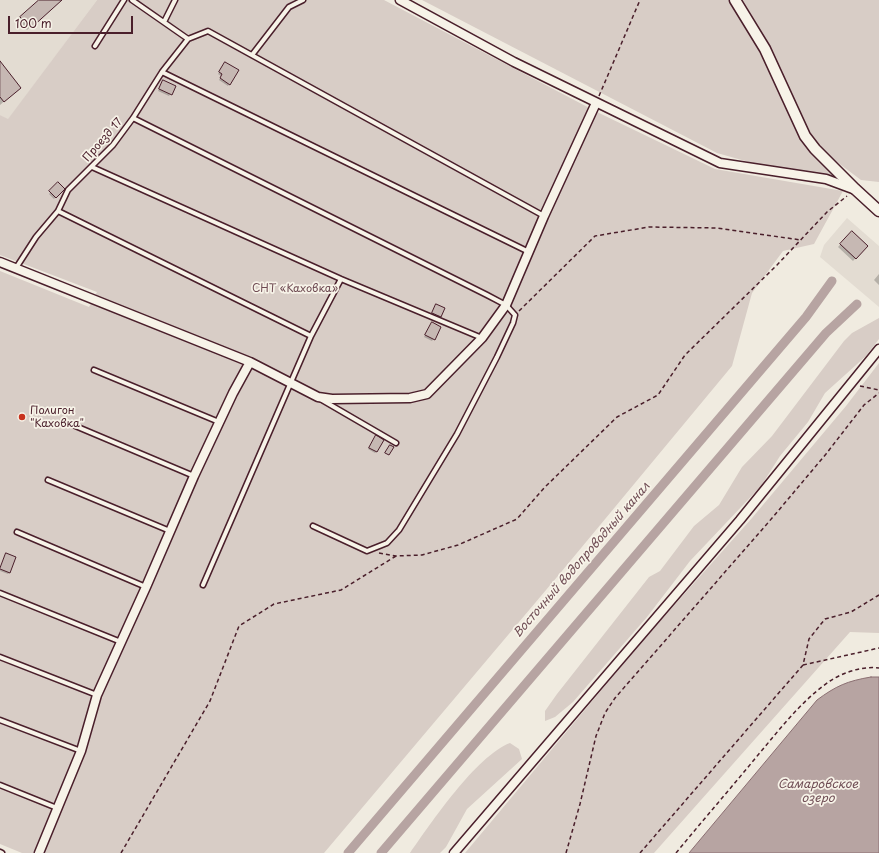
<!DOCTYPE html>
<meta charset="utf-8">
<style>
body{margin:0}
#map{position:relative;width:879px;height:853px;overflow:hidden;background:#f0ebe0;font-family:"Playpen Sans",sans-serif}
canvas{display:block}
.scale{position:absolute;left:8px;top:16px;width:125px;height:18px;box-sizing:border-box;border:2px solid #4a1f2b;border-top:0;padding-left:5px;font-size:12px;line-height:14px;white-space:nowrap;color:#4a1f2b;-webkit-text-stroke:3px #f7f3e8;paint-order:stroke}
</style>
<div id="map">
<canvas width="879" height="853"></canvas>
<div class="scale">100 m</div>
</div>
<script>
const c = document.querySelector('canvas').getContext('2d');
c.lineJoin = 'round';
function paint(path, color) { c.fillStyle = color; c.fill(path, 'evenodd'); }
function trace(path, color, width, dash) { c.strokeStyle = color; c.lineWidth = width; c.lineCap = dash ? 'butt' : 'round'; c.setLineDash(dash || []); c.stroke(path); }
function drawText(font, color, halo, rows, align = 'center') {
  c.font = font + ' "Playpen Sans",sans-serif'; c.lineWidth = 3.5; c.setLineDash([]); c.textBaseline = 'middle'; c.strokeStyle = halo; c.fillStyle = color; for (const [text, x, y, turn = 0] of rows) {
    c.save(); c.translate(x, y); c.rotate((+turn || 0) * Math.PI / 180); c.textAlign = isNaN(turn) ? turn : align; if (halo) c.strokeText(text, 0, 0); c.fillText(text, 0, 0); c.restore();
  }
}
const built = new Path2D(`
 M0,0h97l-89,120 -8,-5z
 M847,218l32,28v61l-59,-50 4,-12z`);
const green = new Path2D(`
 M97,0h287l213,112 118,57 128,22 -29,53 -31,7 -31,42 -20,73 -175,211 -233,276h-302l-22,-9v-573l89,36 8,-15 -97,-37v-140l8,4z
 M422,0h457v182l-18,-2 -32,-24 6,15 -2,5 -70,-10 -46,-13z
 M879,318v21l-13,17 -41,37 -17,29 -28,34 -19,30 -71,75 -43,56 -74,85 -18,15 -10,4v-10l12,-17 92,-117 11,-6 34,-45 25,-21 23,-38 30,-31 72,-95 8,-8z
 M879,363v270l-29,-1 -196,221h-189l180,-215 107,-120 94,-112z
 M510,743l9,6 3,10 -55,50 -21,38 -6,6h-30c21,-30 66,-97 100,-110z`);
const water = new Path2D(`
 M871,677h8v176h-190l128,-153c19,-14 30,-19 54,-23z`);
const shadow = new Path2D(`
 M40,0h21l-34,30 -9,-10z
 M0,63l16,28 -16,14z
 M224,65l5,19 -1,2 -9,-6 2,-4 -3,-2z
 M162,83l12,4 -5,9 -11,-5z
 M58,184l5,5 -9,10 -5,-5z
 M852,232l15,14 -14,15 -15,-14z
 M879,274v11l-5,-5z
 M435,307l5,10 -1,1 -8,-3z
 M431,325l9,3 -8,13 -8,-4z
 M375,438l2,13 -2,2 -7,-4z
 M5,556l5,16 -2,2 -8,-3z`);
const canal = new Path2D(`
 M348,853l458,-536 26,-36
 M381,853l445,-520 31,-29`);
const building = new Path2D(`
 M39,0h23l-31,28 -11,-11z
 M0,61l21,27 -17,14 -4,-5z
 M225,62l14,8 -9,15 -10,-7 2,-4 -3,-2z
 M163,80l13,6 -4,9 -13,-6z
 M58,182l7,7 -9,9 -7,-7z
 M852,231l16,15 -12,13 -16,-15z
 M436,304l9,4 -4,9 -9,-4z
 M432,322l9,5 -6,13 -10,-5z
 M376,435l8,5 -7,12 -8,-4z
 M390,445l4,2 -5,8 -4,-2z
 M6,553l10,4 -6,16 -10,-4z`);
const path = new Path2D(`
 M599,96l41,-96
 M519,311l76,-75 54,-9 68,1 84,12
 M860,386l19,4
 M379,553l17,3 26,-1 36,-10 59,-26 27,-31 73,-71 41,-22 27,-40 92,-90 50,-53 20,-16
 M803,665l76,-17
 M121,853l89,-152 29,-75 35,-22 67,-14 55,-34
 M566,853l14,-49 16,-68 9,-23 10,-15 158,-181 53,-63 38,-49 15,-12
 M640,853l163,-188 6,-26 16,-20 26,-7 28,-17
 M676,853c27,-33 55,-65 82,-98 22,-26 43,-54 72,-74 14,-9 32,-15 49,-13`);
const service = new Path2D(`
 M132,0l56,39
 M164,22l11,-22
 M95,46l29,-46
 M252,55l37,-48 14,-7
 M162,72l367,180
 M133,118l354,177 19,10 9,10 -2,8 -16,34 -40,77 -58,96 -12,13 -20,8 -54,-25
 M92,167l249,112 141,59
 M58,211l253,125
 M16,268l20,-31 22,-26 10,-21 45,-45 20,-27 29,-46 26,-33 20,-8 336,185
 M94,370l125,52
 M322,400l74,43
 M73,425l121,51
 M48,480l122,51
 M17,532l129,55
 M203,585l108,-249 30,-57
 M0,593l121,49
 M0,657l97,38
 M0,720l81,31
 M0,785l57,23
 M0,852l2,1`);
const minor = new Path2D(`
 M400,0l114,62 206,101 106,16 27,10
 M0,262l250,100 68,35 14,2 78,-1 17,-4 55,-56 24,-33 38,-89 52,-113
 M39,853l42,-102 16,-56 49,-108 48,-111 39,-83 17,-31
 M454,853l286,-333 139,-171`);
const tertiary = new Path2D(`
 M735,0l30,49 40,87 10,13 40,40 24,22`);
const markers = [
 [22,417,4,"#c8321e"]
];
const streetNames = [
 ["Проезд 17",103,140,-49]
];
const parkNames = [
 ["СНТ «Каховка»",295,289]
];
const poiNames = [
 ["Полигон",30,411],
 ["\"Каховка\"",30,424]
];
const waterNames = [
 ["Восточный водопроводный канал",582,560,-49],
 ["Самаровское",818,785],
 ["озеро",818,799]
];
paint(built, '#e3dcd2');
paint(green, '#d8cdc6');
paint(water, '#b7a4a2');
trace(water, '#8b6f72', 1);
paint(shadow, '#0003');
trace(canal, '#b7a4a2', 9);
paint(building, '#c6b8b3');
trace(building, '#4a1f2b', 1);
trace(service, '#4a1f2b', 7);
trace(minor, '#4a1f2b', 11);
trace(tertiary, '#4a1f2b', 13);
trace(path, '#4a1f2b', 1.5, [4, 3]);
trace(service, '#f7f3e8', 4);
trace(minor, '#f7f3e8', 8);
trace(tertiary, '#f7f3e8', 10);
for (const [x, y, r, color] of markers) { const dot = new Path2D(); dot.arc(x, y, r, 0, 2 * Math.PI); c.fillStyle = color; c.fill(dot); trace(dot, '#f7f3e8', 1.5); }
drawText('11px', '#4a1f2b', '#f7f3e8', streetNames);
drawText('11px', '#6e4a52', '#f7f3e8', parkNames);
drawText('11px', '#4a1f2b', '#f7f3e8', poiNames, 'left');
drawText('italic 12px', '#704e55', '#f7f3e8', waterNames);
</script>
